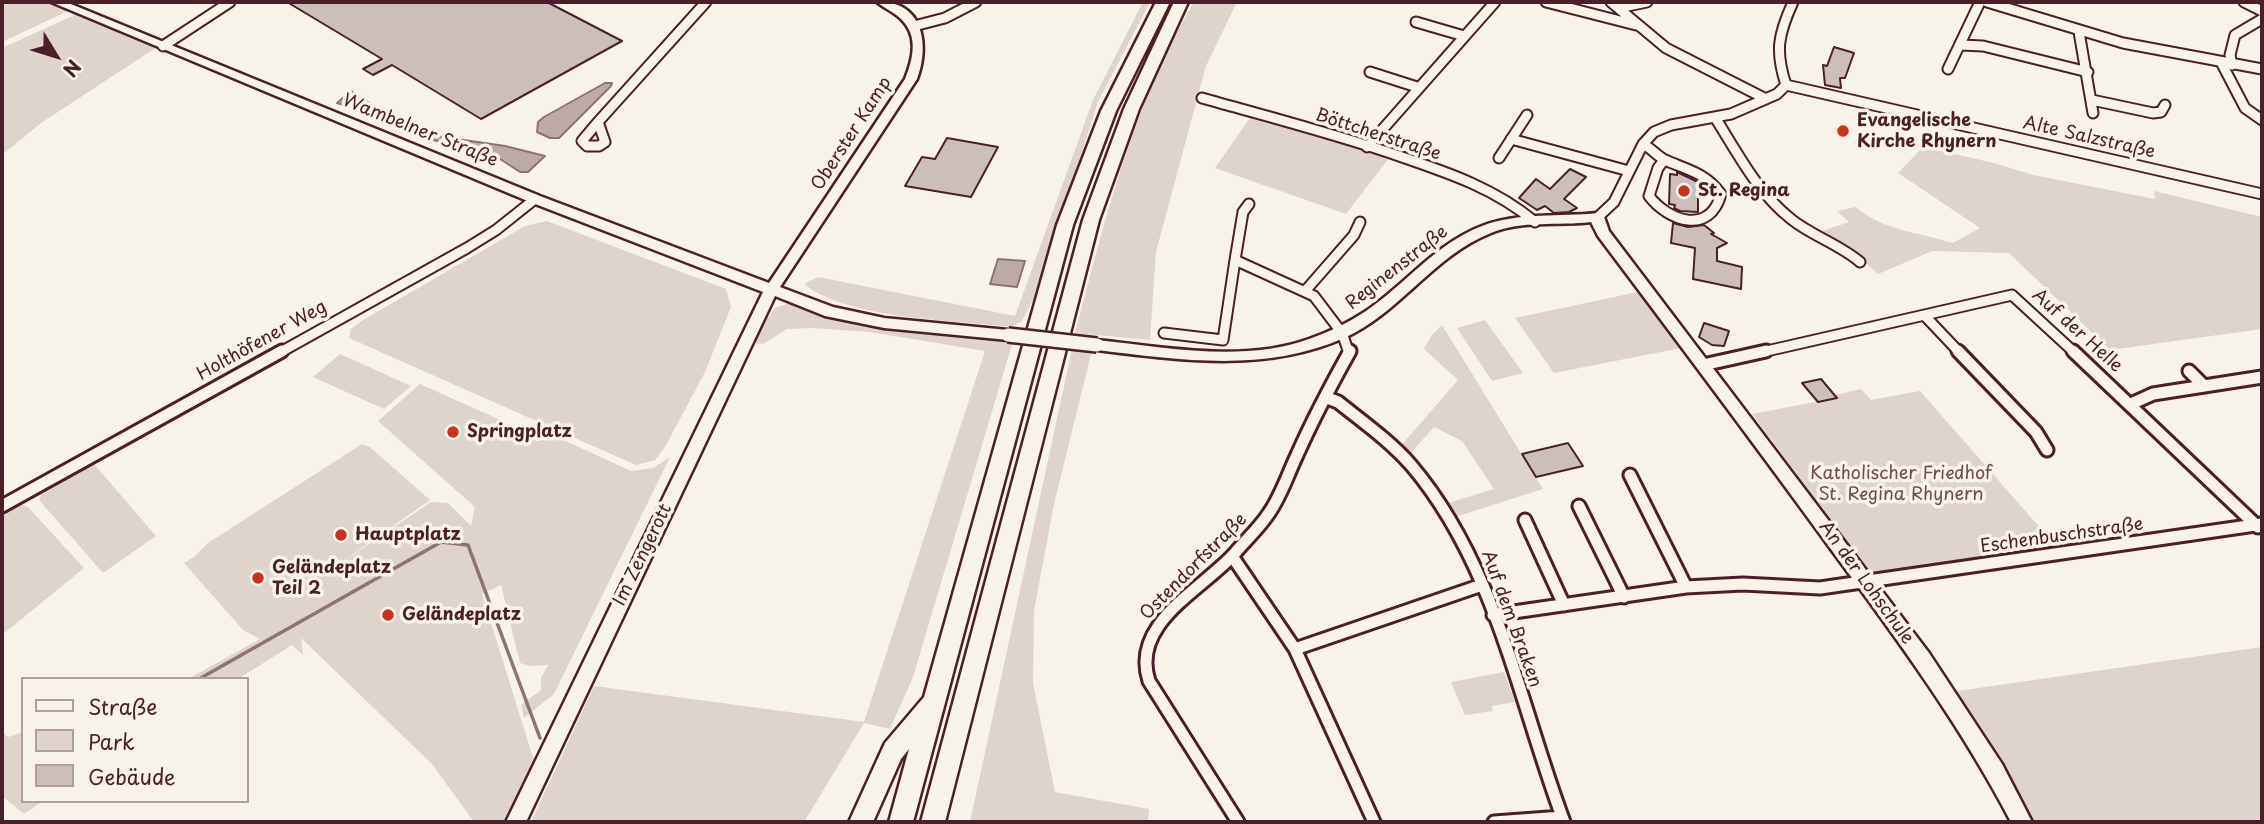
<!DOCTYPE html>
<meta charset="utf-8">
<style>
body{margin:0}
#map{position:relative;width:2264px;height:824px;overflow:hidden;background:#f7f3e8;font-family:"Playpen Sans",sans-serif}
canvas{display:block}
.frame{position:absolute;inset:0;border:4px solid #4a1f2b;pointer-events:none}
.legend{position:absolute;left:21px;top:677px;width:228px;height:126px;box-sizing:border-box;background:#f7f3e8;border:2px solid #b29e9c;margin:0;padding:9px 12px;list-style:none;font-size:21px;color:#4a1f2b}
.legend li{display:flex;align-items:center;gap:14px;height:35px}
.legend b{width:35px;border:2px solid #b29e9c}
.north{position:absolute;left:21px;top:21px;width:70px;height:70px;-webkit-text-stroke:5px #f7f3e8;paint-order:stroke;rotate:128deg;font-size:19px;font-weight:700;line-height:28px;text-align:center;color:#4a1f2b}
.north::after{content:'';display:block;margin:auto;width:24px;height:32px;background:#4a1f2b;clip-path:polygon(50% 0,100% 100%,50% 72%,0 100%)}
</style>
<div id="map">
<canvas width="2264" height="824"></canvas>
<div class="frame"></div>
<ul class="legend">
<li><b style="height:9px;background:#f7f3e8"></b>Straße</li>
<li><b style="height:19px;background:#ded4cc"></b>Park</li>
<li><b style="height:19px;background:#ccbfb9"></b>Gebäude</li>
</ul>
<div class="north">N</div>
</div>
<script>
const c = document.querySelector('canvas').getContext('2d');
c.lineJoin = 'round';
function paint(path, color) { c.fillStyle = color; c.fill(path, 'evenodd'); }
function trace(path, color, width, dash) { c.strokeStyle = color; c.lineWidth = width; c.lineCap = dash ? 'butt' : 'round'; c.setLineDash(dash || []); c.stroke(path); }
function drawText(font, color, halo, rows, align = 'center') {
  c.font = font + ' "Playpen Sans",sans-serif'; c.lineWidth = 7; c.setLineDash([]); c.textBaseline = 'middle'; c.strokeStyle = halo; c.fillStyle = color; for (const [text, x, y, turn = 0] of rows) {
    c.save(); c.translate(x, y); c.rotate((+turn || 0) * Math.PI / 180); c.textAlign = isNaN(turn) ? turn : align; if (halo) c.strokeText(text, 0, 0); c.fillText(text, 0, 0); c.restore();
  }
}
const green = new Path2D(`
 M2,2h43l23,9 -66,31z
 M1143,2h7l-52,100 -62,192 -14,27 -11,6c-56,-7 -165,-8 -207,-43l14,-7 197,39 78,-216z
 M1194,2h43l-31,64 -50,186 -6,88 -75,-7c30,-113 58,-230 119,-331z
 M77,14l80,33 -116,76 -39,32v-107z
 M1252,115l137,43 -43,56 -131,-46z
 M1923,147l71,16 39,12 122,24 -1,-8 108,26v112l-152,21 -101,-97 -77,-2 -54,23 -22,-20 -37,-22 30,-10 -12,-11 19,-4c25,23 65,26 97,36l27,-15 -82,-55z
 M547,221l179,68 5,18 -26,65 -40,75 -10,13 -19,5 -287,-127 2,-9 12,-9 162,-94z
 M1638,292l43,56 -127,25 -39,-55z
 M790,303l64,20 159,18 -100,336 -23,52 -26,-6 -60,99h-273l63,-136 270,36 121,-371 -115,-19 -58,-4 -25,1 -24,15 -11,-1 23,-35z
 M1485,320l38,53 -31,8 -35,-53z
 M1442,325l101,164 -88,28 -7,-14 46,-14 -32,-48 -28,-14 -26,29 -9,-8 59,-68 -34,-31 7,-13z
 M1072,349l25,1 -6,4 -37,150 -20,107 -1,72 22,109 94,17 -1,13h-178z
 M340,354l71,32 -27,23 -71,-32z
 M420,384l78,35 31,24 15,-12 87,40 22,-3 17,-11 -116,237 -30,24 -3,-13 20,-15v-12l7,-13 -18,1 -10,-3 -19,-78 -19,9 53,170 -29,58h-32l-42,-58 -131,-126 2,17 -11,-10 -54,34h-50l72,-40 -17,-9 -59,-67 10,-6 14,-14 154,-99 9,4 59,52 -107,75 108,-73 17,1 23,23 4,-19 -97,-86z
 M1861,389l10,11 49,-9 137,156 -58,10 -128,16 -119,-159 84,-16 -1,-3z
 M94,464l62,72 -53,37 -64,-73 3,-6z
 M21,504l7,3 56,61 -82,67v-120z
 M2262,647v175h-233l-7,-16 -71,-114z
 M1504,672l11,30 -23,4 1,5 -28,4 -14,-33z
 M2,732l6,5 15,-5v69h20l-19,13 -22,-18z`);
const water = new Path2D(`
 M605,83h7l-1,3 -52,52h-9l-13,-6 1,-10 6,-5z
 M351,91l65,42 89,13 40,10 -17,16h-8l-23,-15 -19,-6 -65,-16 -56,-26 -20,-6z
 M998,259l27,2 -8,26 -27,-3z`);
const stream = new Path2D(`
 M199,679l242,-137 27,3 72,193`);
const building = new Path2D(`
 M287,2h260l75,39 -141,78 -89,-54 -19,10 -10,-6 19,-10z
 M1834,47l20,6 -9,25h-5l1,10 -16,-3 -2,-20 4,1z
 M947,138l51,9 -27,50 -66,-11 17,-29 13,2z
 M1570,169l16,8 -22,22 13,9 -8,4 -15,1 -9,-7 -8,4 -18,-12 17,-19 14,10z
 M1677,172l21,10v30l-18,-1 -6,-3 1,-3 -6,-1 1,-30 7,1z
 M1673,223l15,4 16,-2 10,8 -3,1 16,9 -10,5v13l25,6 -1,22 -48,-10 2,-31 -24,-5z
 M1704,323l25,8 -5,15 -12,-1 -13,-8z
 M1821,379l16,19 -19,4 -16,-19z
 M1568,443l15,23 -47,11 -14,-23z`);
const streetFar1 = new Path2D(`
 M1546,2l90,23
 M1611,2l55,46 100,51
 M1987,2l136,41 139,26
 M2244,2l18,9
 M1618,8l29,-6
 M1416,22l48,14
 M914,26l31,-8 31,-16
 M2079,32l14,81
 M1961,45l22,1 105,26
 M163,46l67,-44
 M2222,64l23,44 17,12
 M2232,65l-2,-10 5,-20 27,-16
 M1948,69l32,-67
 M1370,72l47,15
 M1786,85l476,109
 M1786,85c-11,-34 -8,-50 7,-83
 M1202,98c67,19 134,36 200,59 47,16 94,32 133,65
 M2092,100l61,13 8,-1 4,-7
 M1716,119c22,35 42,74 75,100 21,17 48,25 69,43
 M598,122l7,20 -6,4h-12l-5,-5z
 M598,122l108,-120
 M1511,139l118,32
 M1643,144c8,4 14,12 22,16 23,10 41,13 56,34 -11,41 -52,28 -72,2l9,-28 6,-8
 M1367,147l128,-145
 M1499,158l28,-43
 M1249,204l-6,8 -8,48 79,36 28,37 7,20
 M1598,217l16,-15 29,-58 11,-12 17,-7 60,-11 46,-20 9,-9
 M1306,290l48,-55 6,-13
 M1924,315l36,38
 M1164,333l59,7 12,-80
 M279,353l188,-105 29,-18 39,-31
 M1758,353l254,-58 63,58`);
const street = new Path2D(`
 M1958,351l78,81 11,18
 M2073,351l185,176
 M1703,365l63,-14
 M2189,371l15,15
 M1325,397l13,5c25,20 52,39 73,63 85,100 108,237 153,357
 M2131,404l22,-10 109,-17
 M1630,475l56,112
 M2,506l280,-155
 M1579,506l45,91
 M1525,520l39,85
 M1232,556l63,93 79,173
 M1493,615l193,-28 57,-3 77,4 442,-64
 M1295,649l187,-64
 M1238,822l-89,-141c-19,-58 53,-91 86,-128 11,-13 25,-26 34,-40 12,-17 19,-39 28,-58 16,-36 34,-70 53,-104
 M1494,822l68,-5`);
const secondary = new Path2D(`
 M51,2h15l474,194 229,87 136,-204c8,-20 14,-43 -4,-60 -7,-7 -17,-11 -24,-17 46,-2 53,43 40,77l-137,208 53,20 51,11 124,12 7,5 -7,5 -124,-12 -59,-12 -50,-20 -249,526h-20l257,-530 -233,-90z
 M1598,213l5,1 6,17 320,422 73,111 30,58h-21c-50,-96 -114,-183 -178,-270 -77,-106 -156,-211 -235,-316l-7,-14c-33,4 -69,-2 -100,11 -58,23 -91,80 -147,105 -79,35 -164,22 -247,12l-8,-5 8,-5c67,7 146,23 212,-1 20,-7 39,-16 57,-28 40,-27 69,-67 116,-85 36,-14 78,-9 116,-13z`);
const highway = new Path2D(`
 M1156,2h14l-54,109 -43,114 -160,597h-24l20,-73 -8,10 -28,63h-24l36,-79 39,-46 133,-472 44,-114z
 M1174,2h14l-49,107 -40,111 -154,602h-24l162,-602 41,-111z`);
const secondaryBridge = new Path2D(`
 M1008,335l89,10`);
const markers = [
 [1843,131,7,"#c8321e"],
 [1684,191,7,"#c8321e"],
 [453,432,7,"#c8321e"],
 [341,535,7,"#c8321e"],
 [258,578,7,"#c8321e"],
 [388,615,7,"#c8321e"]
];
const poiNames = [
 ["Evangelische",1857,121],
 ["Kirche Rhynern",1857,142],
 ["St. Regina",1698,191],
 ["Springplatz",467,432],
 ["Hauptplatz",355,535],
 ["Geländeplatz",272,568],
 ["Teil 2",272,589],
 ["Geländeplatz",402,615]
];
const streetNames = [
 ["Wambelner Straße",420,131,22],
 ["Oberster Kamp",852,134,-57],
 ["Böttcherstraße",1378,135,18],
 ["Alte Salzstraße",2089,138,13],
 ["Reginenstraße",1397,268,-38],
 ["Auf der Helle",2077,331,42],
 ["Holthöfener Weg",262,341,-29],
 ["Eschenbuschstraße",2062,536,-8],
 ["Im Zengerott",643,555,-64],
 ["Ostendorfstraße",1194,567,-45],
 ["An der Lohschule",1866,583,54],
 ["Auf dem Braken",1511,619,70]
];
const parkNames = [
 ["Katholischer Friedhof",1901,474],
 ["St. Regina Rhynern",1901,495]
];
paint(green, '#ded4cc');
paint(water, '#bcaaa7');
trace(water, '#8e7275', 2);
trace(stream, '#8e7275', 3.5);
paint(building, '#ccbfb9');
trace(building, '#4a1f2b', 2);
trace(streetFar1, '#4a1f2b', 13);
trace(street, '#4a1f2b', 17);
trace(secondary, '#4a1f2b', 5);
trace(highway, '#4a1f2b', 5);
trace(streetFar1, '#f7f3e8', 9);
trace(street, '#f7f3e8', 11);
paint(secondary, '#f7f3e8');
paint(highway, '#f7f3e8');
trace(secondaryBridge, '#4a1f2b', 18, []);
trace(secondaryBridge, '#f7f3e8', 13);
for (const [x, y, r, color] of markers) { const dot = new Path2D(); dot.arc(x, y, r, 0, 2 * Math.PI); c.fillStyle = color; c.fill(dot); trace(dot, '#f7f3e8', 2.5); }
drawText('bold 18px', '#4a1f2b', '#f7f3e8', poiNames, 'left');
drawText('18px', '#4a1f2b', '#f7f3e8', streetNames);
drawText('18px', '#6f4c53', '#f7f3e8', parkNames);
</script>
